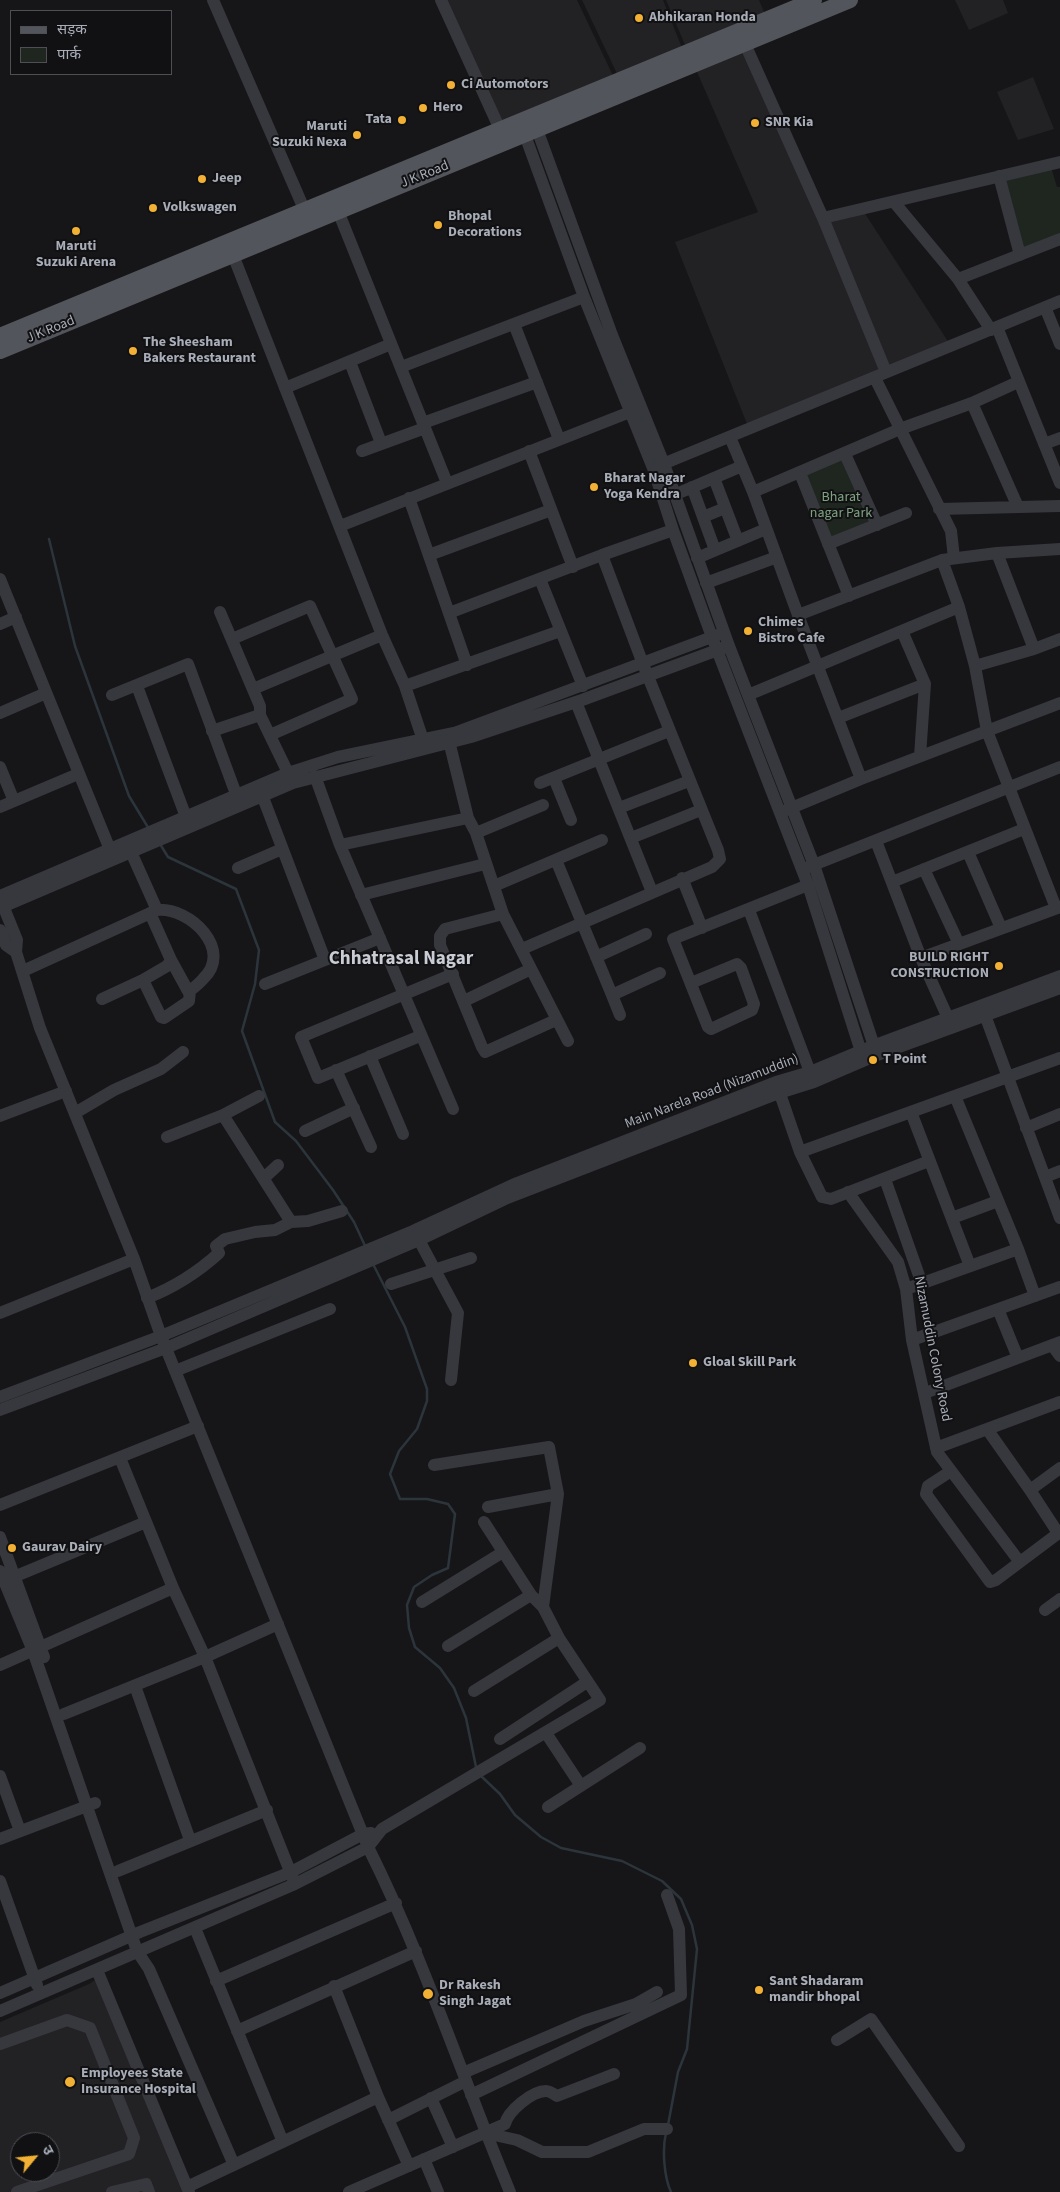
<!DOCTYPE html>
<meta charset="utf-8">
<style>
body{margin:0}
#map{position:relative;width:1060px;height:2192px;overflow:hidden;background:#161618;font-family:"Source Sans 3","Noto Sans Devanagari",sans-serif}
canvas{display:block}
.legend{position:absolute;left:10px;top:10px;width:162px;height:65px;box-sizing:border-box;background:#111113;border:1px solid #4d4f55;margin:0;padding:6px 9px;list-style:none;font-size:15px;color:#a8adb8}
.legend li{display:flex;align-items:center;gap:10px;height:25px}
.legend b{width:25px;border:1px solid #4d4f55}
.north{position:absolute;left:10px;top:2132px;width:50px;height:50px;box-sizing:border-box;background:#111113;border:1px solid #4d4f55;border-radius:50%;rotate:62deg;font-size:14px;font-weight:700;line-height:20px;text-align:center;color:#a8adb8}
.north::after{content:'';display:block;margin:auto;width:18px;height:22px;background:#f2b134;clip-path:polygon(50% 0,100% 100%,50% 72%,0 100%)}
</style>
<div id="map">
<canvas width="1060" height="2192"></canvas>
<ul class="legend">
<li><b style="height:6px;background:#53555c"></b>सड़क</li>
<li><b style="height:14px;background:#1e261f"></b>पार्क</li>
</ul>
<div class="north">उ</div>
</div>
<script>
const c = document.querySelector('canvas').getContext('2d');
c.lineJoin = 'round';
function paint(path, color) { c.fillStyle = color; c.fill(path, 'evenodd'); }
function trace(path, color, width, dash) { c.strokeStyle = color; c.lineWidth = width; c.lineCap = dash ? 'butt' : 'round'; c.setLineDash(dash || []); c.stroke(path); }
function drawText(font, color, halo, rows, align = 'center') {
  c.font = font + ' "Source Sans 3",sans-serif'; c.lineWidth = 4; c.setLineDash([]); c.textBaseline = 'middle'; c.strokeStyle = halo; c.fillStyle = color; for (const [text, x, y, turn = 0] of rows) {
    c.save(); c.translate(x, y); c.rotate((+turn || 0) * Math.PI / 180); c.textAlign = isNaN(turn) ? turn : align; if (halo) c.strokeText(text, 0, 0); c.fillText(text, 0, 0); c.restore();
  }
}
const built = new Path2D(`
 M441,0h136l39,82 -116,48z
 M582,0h81l19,48 -62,32z
 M666,0h93l8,19 -79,33z
 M955,0h48l5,13 -39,17z
 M745,44l78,174 39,-9 89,137 -202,83 -74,-187 83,-30 -64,-147z
 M1033,77l21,52 -36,11 -21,-48z
 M98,1978l88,214h-186v-170l89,-38zM20,2142h30v30h-30z`);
const green = new Path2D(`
 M1051,167l6,20h3v48l-38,16 -21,-73z
 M843,458l29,64 -42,17 -26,-64z`);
const stream = new Path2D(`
 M49,539l26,107 54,150 20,33
 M160,844l8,13 68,32 23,61 -4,34 -13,47 33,91 21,19 37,49 21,32 12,26
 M373,1264l32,63 22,62v12l-10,28 -18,22 -9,23 10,25h27l21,5 7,10 -7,54 -16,7 -18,12 -7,18 2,23 6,19 25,21 14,20 12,30 10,49
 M481,1776l19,18 15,21 26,22 20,11 61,13 40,20 19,18 11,26 5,24 -10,100 -9,23 -10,53
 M666,2133c-4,16 -2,44 5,59`);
const minor = new Path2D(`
 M213,0l95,218
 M441,0l62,136
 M745,44l78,174 63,154
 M534,121l78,214 52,129 65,182 85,219 62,187
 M522,127l62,170 69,171 20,62 39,107 96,248 55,173
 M999,176l21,79
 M894,202l64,77 33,51
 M338,211l109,272
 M823,218l237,-56
 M233,255l149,380 23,51 20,60
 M958,279l102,-40
 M1045,307l15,37
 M514,324l45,115
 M997,327l63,156
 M350,362l31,81
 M401,367l183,-70
 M875,378l76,153 3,27
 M285,388l106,-44
 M972,403l46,104
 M423,423l114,-41
 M730,437l23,55 45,123 63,164
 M1044,444l16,-6
 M362,451l63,-23
 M529,451l44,116
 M845,454l32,71
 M658,466l402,-165
 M800,473l49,123
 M714,478l24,63
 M692,487l23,63
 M753,492l147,-63 72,-26 46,-21
 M674,495l68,-29
 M409,498l58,167
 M939,509l121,-3
 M703,517l22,-9
 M340,526l290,-114
 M828,544l78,-31
 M997,553l37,96
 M429,555l122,-45
 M697,558l69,-29
 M942,560l17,47 16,59 12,65 69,177
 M0,579l113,278
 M540,579l43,107
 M706,583l71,-26
 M220,612l40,94v9l32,66
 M449,613l153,-58 71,-25
 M798,615l144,-55 55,-7 63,-4
 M0,624l16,-7
 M902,631l23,53 -5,72
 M232,639l78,-33 42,93 -82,36
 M975,666l59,-17 26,-10
 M137,686l49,131
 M405,686l155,-55
 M253,689l129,-54
 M112,695l76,-31 48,130
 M748,695l211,-88
 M576,702l76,190
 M0,713l46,-20
 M838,718l87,-34
 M212,731l48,-16
 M448,737l20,81 8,15 27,81 65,127
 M0,767l14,34
 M315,776l25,69 113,264
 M554,778l17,42
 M540,783l129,-52
 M259,787l66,173
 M0,807l78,-33
 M619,808l70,-27
 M784,811l77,-32 199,-76
 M476,833l67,-28
 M631,838l70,-28
 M876,841l45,117 27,60
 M340,845l128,-27
 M131,852l26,58
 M968,852l33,76
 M556,860l56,135 48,-22
 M238,868l44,-19
 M806,868l254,-101
 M924,869l35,75
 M682,878l20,50
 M892,882l132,-53
 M494,886l108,-46
 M361,895l124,-31
 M0,896l288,-123 50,-16 116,-24 266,-99
 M0,898l17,42 -1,12 24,76 94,231 27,77 207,511c56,112 94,230 142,345
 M0,908l293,-125 178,-46 111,-37 141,-52
 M749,910l61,162
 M503,914l-58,15 -5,7v9l42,102 3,5 71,-32
 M0,930l6,15 10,7
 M522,949l190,-82 8,-8 -2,-9 -75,-186 -41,-109
 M596,957l50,-23
 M921,958l139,-51
 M23,971l134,-61c33,-3 77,40 46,69 -4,4 -9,10 -15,12l-17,-31
 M143,980l24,-14 4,-6 -21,-47
 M691,983l46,-19 4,4 13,36 -2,6 -41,19 -3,-2 -35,-88 135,-54
 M265,984l115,-46
 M612,995l8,20
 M102,999l41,-19 18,37 3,1 25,-17 1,-11
 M464,1001l67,-32
 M982,1007l78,211
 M420,1036l-102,42 -17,-41 152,-63
 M370,1056l33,78
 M336,1070l35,77
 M777,1085l23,67 22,45 9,2 98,-38
 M955,1096l63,153 17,47
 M911,1112l59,154
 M75,1113l39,-23 47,-21 22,-17
 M223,1115l68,107
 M0,1116l66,-25
 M1026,1128l34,-14
 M305,1131l49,-23
 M167,1137l56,-22 36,-19
 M800,1152l260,-94
 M1045,1177l15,-6
 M264,1178l14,-13
 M885,1179l37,105
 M848,1192l50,70 8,27 6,51 25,112 82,109
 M952,1218l46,-17
 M419,1240l39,73 -7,67
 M391,1284l80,-26
 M906,1289l112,-40
 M147,1298c28,-11 50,-25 72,-45l-3,-7 9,-7 30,-7 20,-2 16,-8 17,-1 34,-10
 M998,1309l20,49
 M0,1313l134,-54
 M912,1340l148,-53
 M1052,1345l8,11
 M175,1371l155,-62
 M925,1393l135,-51
 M0,1397l161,-61 252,-105 104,-48 259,-101 34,-10 65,-27 185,-69
 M0,1410l166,-62 253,-108 86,-41 274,-106 35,-11 63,-27 183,-67
 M987,1429l43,61 28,43
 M936,1448l124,-46
 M120,1458l53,130 32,69 90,227
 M434,1465l115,-18 9,47 -15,113
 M951,1471l-23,15 -2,8 64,88 6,-2 64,-48
 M1030,1490l30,-22
 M0,1505l198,-79
 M488,1507l70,-13
 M0,1537l44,120
 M0,1571l33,80 104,300 12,18 85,196
 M16,1576l130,-54
 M422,1602l81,-50
 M1045,1610l15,-11
 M448,1646l83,-51
 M0,1665l173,-77
 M135,1686l55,154
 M474,1691l85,-53
 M64,1714l141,-57 73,-33
 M546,1733l35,53
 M500,1739l87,-57
 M0,1776l20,55
 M548,1807l92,-59
 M0,1839l95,-36
 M118,1871l149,-61
 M0,1881l37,104
 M195,1928l88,214
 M97,1970l92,222
 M216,1981l180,-78
 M334,1986l44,111 31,69
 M0,1993l140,-61 151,-60 72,-38 8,-1
 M0,2011l295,-127 73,-37 14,-18 218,-129 -41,-62 -16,-31 -12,-12 -47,-73
 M237,2031l179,-80
 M837,2040l34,-21 88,127
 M0,2044l67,-24 23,8 44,110 -5,16 -112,38
 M463,2073l121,-52 52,-17 21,-12
 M471,2095l210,-100 -2,-66 -12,-34
 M431,2098l22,49
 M388,2120l78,-39
 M485,2133l32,7 25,12h46l56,-23h23
 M424,2159l14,33
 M187,2187l191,-90
 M112,2192l34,-8 3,8
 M349,2192l156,-68c3,-13 27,-33 41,-33 3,0 8,3 11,5l57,-22`);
const major = new Path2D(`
 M0,336l814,-336
 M0,351l850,-351`);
const markers = [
 [639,18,5,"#f2b134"],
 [451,85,5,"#f2b134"],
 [423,108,5,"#f2b134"],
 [402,120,5,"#f2b134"],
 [755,123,5,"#f2b134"],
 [357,135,5,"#f2b134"],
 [202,179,5,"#f2b134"],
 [153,208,5,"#f2b134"],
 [438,225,5,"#f2b134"],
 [76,231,5,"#f2b134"],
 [133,351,5,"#f2b134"],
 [594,487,5,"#f2b134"],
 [748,631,5,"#f2b134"],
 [999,966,5,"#f2b134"],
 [873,1060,5,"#f2b134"],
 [693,1363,5,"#f2b134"],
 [12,1548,5,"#f2b134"],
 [759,1990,5,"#f2b134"],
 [428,1994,6,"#f2b134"],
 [70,2082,6,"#f2b134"]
];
const poiNames = [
 ["Abhikaran Honda",649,18],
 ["Ci Automotors",461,85],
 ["Hero",433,108],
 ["Tata",392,120,"right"],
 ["SNR Kia",765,123],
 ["Maruti",347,127,"right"],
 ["Suzuki Nexa",347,143,"right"],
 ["Jeep",212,179],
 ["Volkswagen",163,208],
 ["Bhopal",448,217],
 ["Decorations",448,233],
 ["Maruti",76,247,"center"],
 ["Suzuki Arena",76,263,"center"],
 ["The Sheesham",143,343],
 ["Bakers Restaurant",143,359],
 ["Bharat Nagar",604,479],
 ["Yoga Kendra",604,495],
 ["Chimes",758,623],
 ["Bistro Cafe",758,639],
 ["BUILD RIGHT",989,958,"right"],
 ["CONSTRUCTION",989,974,"right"],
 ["T Point",883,1060],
 ["Gloal Skill Park",703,1363],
 ["Gaurav Dairy",22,1548],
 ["Sant Shadaram",769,1982],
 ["mandir bhopal",769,1998],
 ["Dr Rakesh",439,1986],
 ["Singh Jagat",439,2002],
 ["Employees State",81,2074],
 ["Insurance Hospital",81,2090]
];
const streetNames = [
 ["J K Road",425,175,-22],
 ["J K Road",51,330,-22],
 ["Main Narela Road (Nizamuddin)",712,1092,-21],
 ["Nizamuddin Colony Road",932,1349,79]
];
const parkNames = [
 ["Bharat",841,498],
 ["nagar Park",841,514]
];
const districtNames = [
 ["Chhatrasal Nagar",401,960]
];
paint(built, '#222225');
paint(green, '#1e261f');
trace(stream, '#2c353c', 2.5);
trace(minor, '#37383d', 12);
trace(major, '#53555c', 16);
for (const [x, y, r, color] of markers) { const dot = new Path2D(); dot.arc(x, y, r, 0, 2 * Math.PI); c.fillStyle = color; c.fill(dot); trace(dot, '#111113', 2); }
drawText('bold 14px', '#a8adb8', '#111113', poiNames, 'left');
drawText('14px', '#a8adb8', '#111113', streetNames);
drawText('14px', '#7fa381', '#111113', parkNames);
drawText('bold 19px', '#c9ccd4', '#111113', districtNames);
</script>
